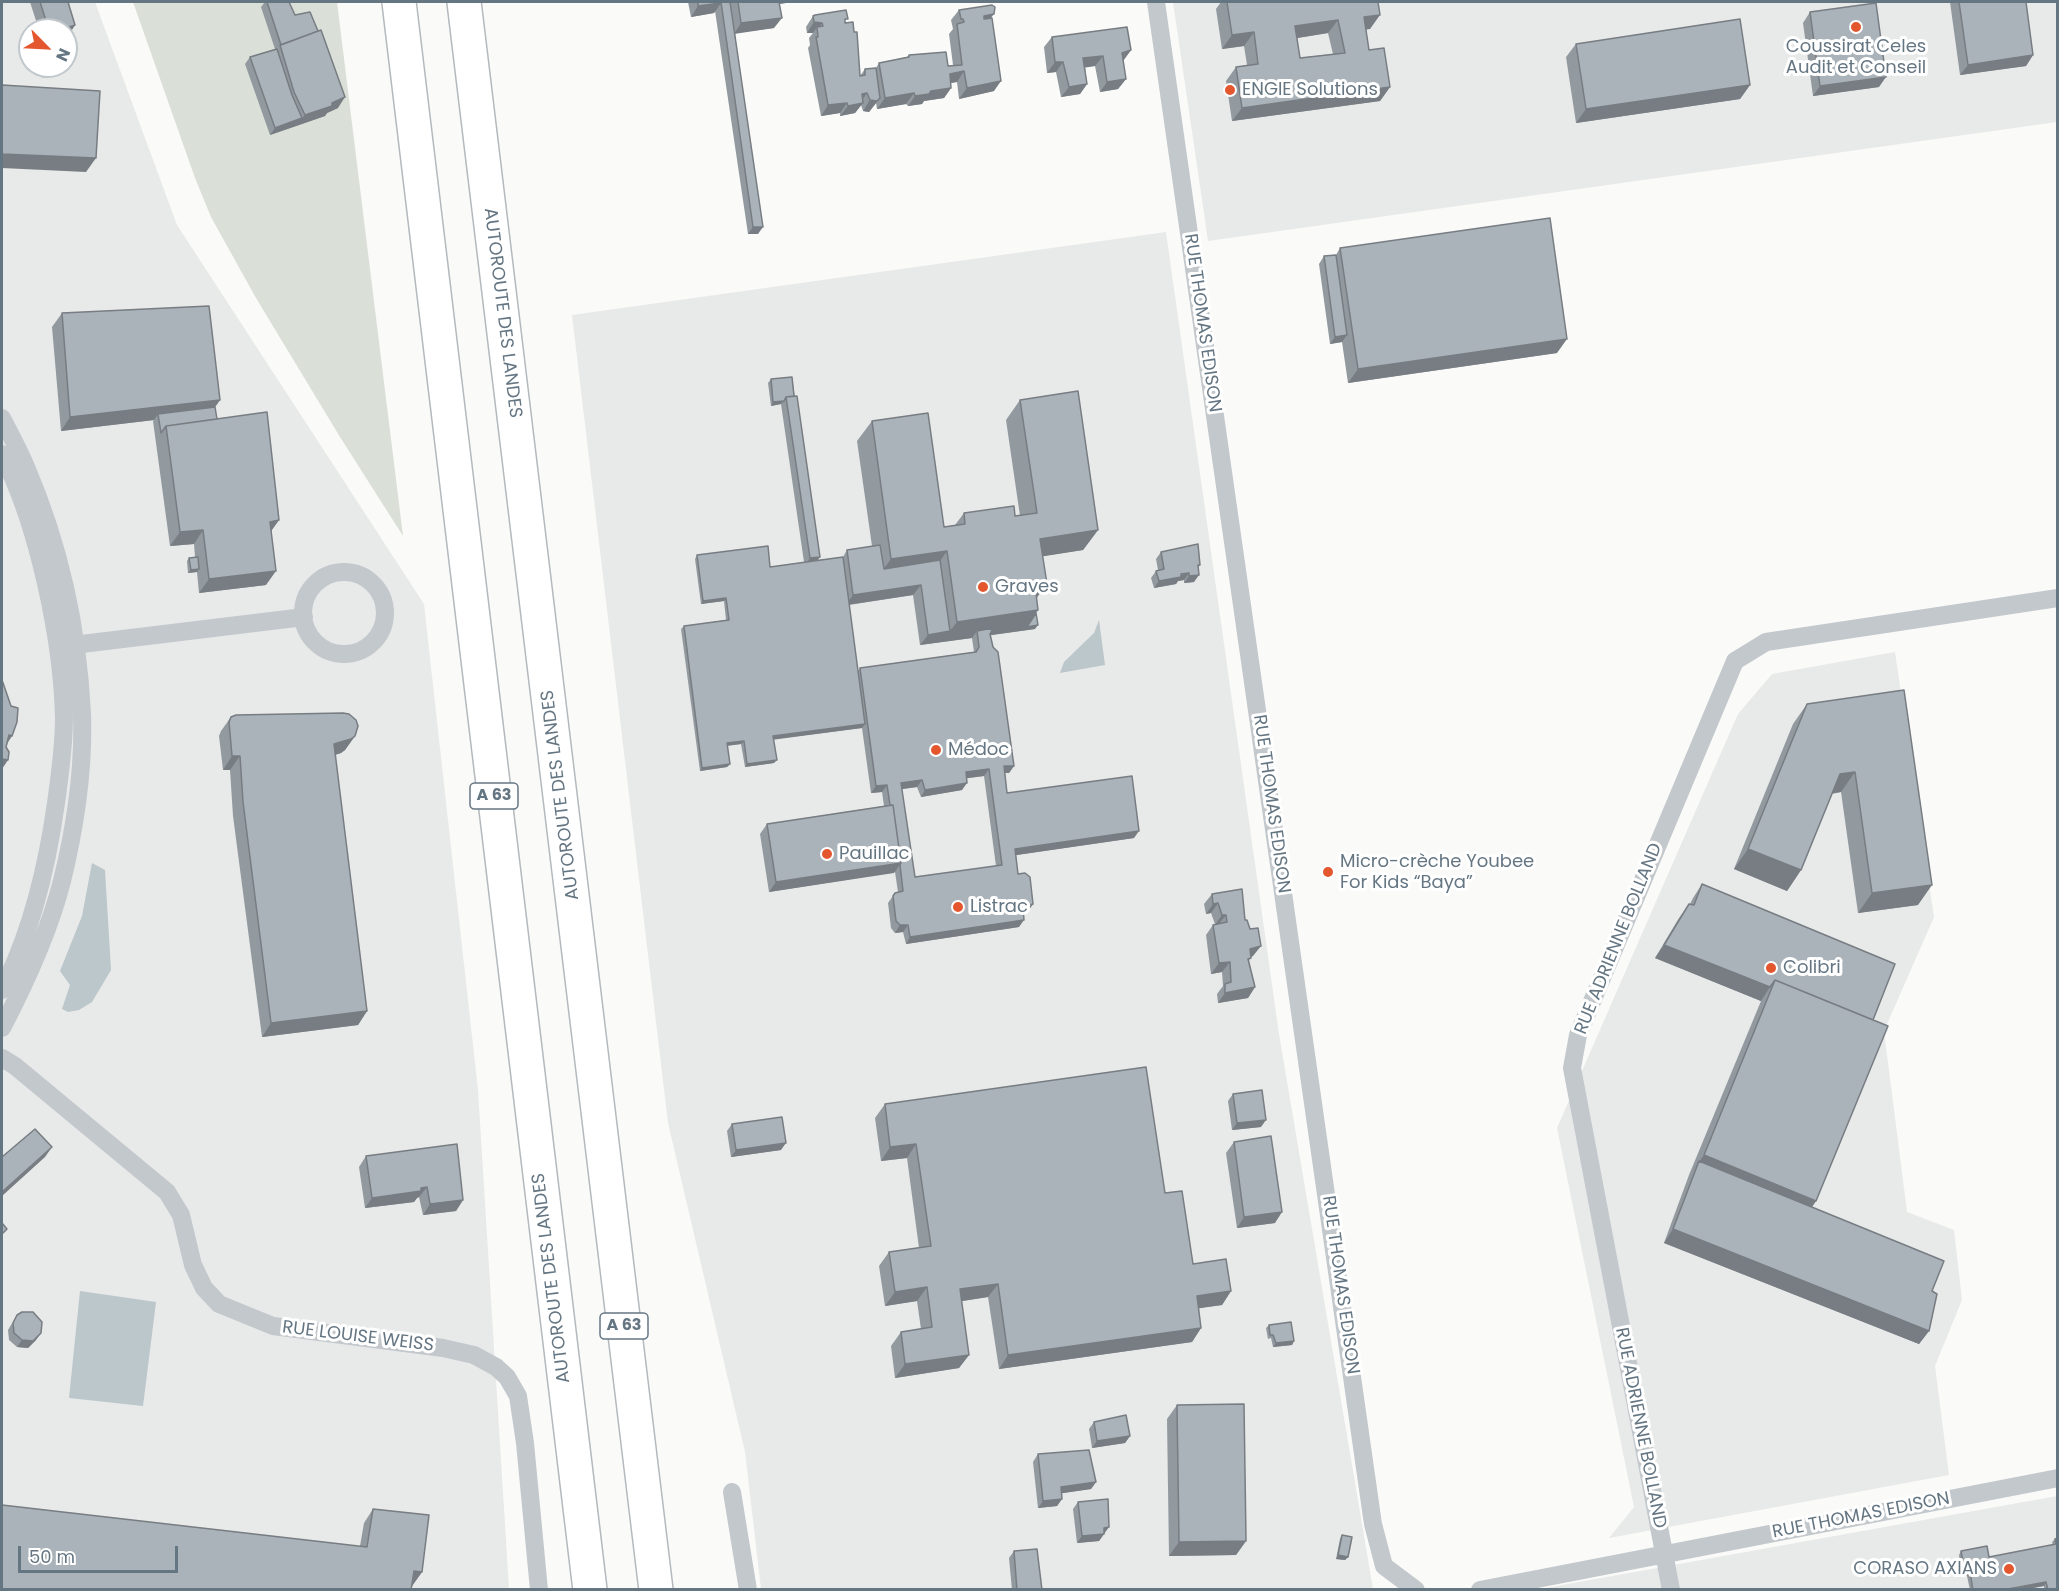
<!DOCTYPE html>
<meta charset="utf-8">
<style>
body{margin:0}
#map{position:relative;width:2059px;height:1591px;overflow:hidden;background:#fafaf8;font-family:Poppins,sans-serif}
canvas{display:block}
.frame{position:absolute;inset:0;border:3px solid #657683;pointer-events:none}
.north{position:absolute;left:18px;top:18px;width:60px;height:60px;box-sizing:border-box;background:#fff;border:2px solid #c1c8cd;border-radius:50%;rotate:114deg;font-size:16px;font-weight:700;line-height:24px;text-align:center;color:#657683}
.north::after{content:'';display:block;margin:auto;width:21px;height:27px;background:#e4572e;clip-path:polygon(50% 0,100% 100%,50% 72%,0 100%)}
.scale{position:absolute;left:18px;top:1546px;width:160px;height:27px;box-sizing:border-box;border:3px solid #657683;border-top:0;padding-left:8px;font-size:18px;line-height:21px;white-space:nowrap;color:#657683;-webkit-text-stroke:4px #fff;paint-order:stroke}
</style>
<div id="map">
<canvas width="2059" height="1591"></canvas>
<div class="frame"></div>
<div class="north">N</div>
<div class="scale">50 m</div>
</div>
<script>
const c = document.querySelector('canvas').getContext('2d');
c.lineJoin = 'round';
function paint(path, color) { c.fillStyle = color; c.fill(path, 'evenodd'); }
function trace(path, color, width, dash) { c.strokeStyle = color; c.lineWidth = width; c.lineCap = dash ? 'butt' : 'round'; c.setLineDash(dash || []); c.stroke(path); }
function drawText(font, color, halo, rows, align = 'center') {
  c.font = font + ' Poppins,sans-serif'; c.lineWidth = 6; c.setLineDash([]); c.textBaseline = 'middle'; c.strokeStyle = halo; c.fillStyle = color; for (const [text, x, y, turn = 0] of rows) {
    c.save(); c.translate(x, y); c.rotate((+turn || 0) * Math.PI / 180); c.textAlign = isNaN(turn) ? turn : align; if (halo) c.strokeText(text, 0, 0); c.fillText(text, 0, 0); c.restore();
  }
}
const built = new Path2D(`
 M2,2h93l82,223 247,379 54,486 31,499 -507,1zM30,30h36v36h-36z
 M1173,2h884v120l-849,119z
 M1166,232l113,802 94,555h-612l-16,-137 -77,-329 -96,-808z
 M1895,652l39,265 -50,114 23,181 47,18 8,70 -27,66 14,109 -340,63 25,-31 -77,-379 181,-414 34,-40z
 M2057,1496v93h-517z`);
const green = new Path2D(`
 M133,2h204l66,534 -63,-99 -84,-139 -45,-81 -16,-39z`);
const water = new Path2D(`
 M1099,620l6,45 -45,8 4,-11 30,-29z
 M92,863l13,7 6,100 -19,32 -13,8 -11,2 -6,-3 8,-24 -10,-14 22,-55z
 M80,1291l76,11 -13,104 -74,-8z`);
const minor = new Path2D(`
 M1156,2l217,1522 11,42 32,24
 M2,418c8,16 17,32 24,49 33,77 52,163 56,247 2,56 -7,114 -20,167 -13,51 -36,101 -60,147
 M2,454c36,70 60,184 62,263 0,29 -4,58 -8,86 -9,64 -24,129 -54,187
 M303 613a41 41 0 1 1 82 0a41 41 0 1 1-82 0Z
 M65,646l239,-29
 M2,1058l13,8 152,126 14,23 12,50 11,23 15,16 54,22 170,22 31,7 22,12 11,10 11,19 7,47 14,147
 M732,1492l16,98
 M1480,1590l578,-112
 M1671,1590l-99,-522 6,-33 157,-374 31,-19 292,-44`);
const motorway = new Path2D(`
 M399,2l191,1588
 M464,2l192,1588`);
const wall = new Path2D(`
 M30,2h38l7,23 -7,11h-2v-6h-27z
 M265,2h24l49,106 -11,5 -2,3 -55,19 -25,-71 5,-7 25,-8 -14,-42z
 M688,2h105l-14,2 -5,24 -39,5 23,201h-10l-33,-223 -1,2 -23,4z
 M1221,2h157l-8,27h-4l3,21 21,37 -10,14 -148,20 -6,-40 10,-14 11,-2 -3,-19 -22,3 -6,-40zM1328,33l5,21 -33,4 -3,-20z
 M1950,2h76l7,53 -7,11 -66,9z
 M959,10l31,8 4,73 -35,8 -2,-17 -6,1v5l-7,10 -20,3 -2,3 -14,2 -2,-2 -29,5 -1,-6 -7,9 -6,-1 -2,-6 -6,8 -15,3v-3l-19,3 -13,-68 2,-3 -1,-7 4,-5h-6l-1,-6 7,-11 32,6 15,54 5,-7 11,-1 3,-5 28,-6 2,-2 39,11 5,-1 -4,-31 4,-5 -2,-9z
 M1810,12l69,75 -66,9 -10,-73z
 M1052,37l79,13 -8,11 3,18 -8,10 -18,3 -5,-26 -10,1 2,17 -7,10 -19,3 -5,-25 -9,1 -3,-26z
 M1576,44l174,41 -10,14 -164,24 -10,-66z
 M1340,248l217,105 -209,30 -6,-41 -12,2 -11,-80 5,-8 12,-1z
 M62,313l158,87 -5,7 2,12 62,101 -8,11 -5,54 -67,8 -2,-21 -9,1 -1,-12 2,-3 6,-1 -1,-13 -24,2 -17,-125 1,-1 -93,11 -9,-104z
 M792,377l26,183 25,-3 4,-7 25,-4 -15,-105 15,-20 72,106 11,-2 9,-12 51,3h5l-14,-96 14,-20 78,130 -15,20 -40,6 -6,42 -2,31 -45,6 24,131 -5,7h-4l2,20 127,45 -118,17 2,19 15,30 -5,7 -5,2 -4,14 -113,17 -3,-12 -8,1 -4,-5 -3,-25 7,-10 3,-1 -3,-20 -126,20 -9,-58 7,-10 117,-18 -2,-14 -11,1 -9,-65 -88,11v24l-29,4 -4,-23 -14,2 3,18 -3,3 -27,4 -19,-142 3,-3 42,-6 -2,-19 -23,3 -6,-45 2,-4 73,12 34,-5 -23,-158 -10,2 -3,-23 3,-4zM913,595l7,50 52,-7 2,14 -114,16 -2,3 -9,-66zM984,776l12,90 -81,11 -14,-88 16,-2 4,10 41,-7 5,-12z
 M1161,552l39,13 -2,3 -4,14 -10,1v-3l-6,1 -2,3 -22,4 -3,-10 5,-7 2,-1 -2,-11z
 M1904,690l14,215 -60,8 -17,-121 -9,2 -31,76 -14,21 -53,-22 59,-145 14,-20z
 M231,717l124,19 -10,14 -4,3 -6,2 32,256 -9,14 -96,12 -29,-221 -3,-46h-7l-4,-34 2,-5z
 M1702,884l171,136 -57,181 -4,6 120,84 -3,40 -10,13 -255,-101 25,-68 72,-174 -106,-43 24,-40 10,-14h1l3,-6z
 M1212,894l33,26 8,36 -2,1 -2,4 6,26 -7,11 -30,5 -1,-9 6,-8 -1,-14 -11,2 -5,-39 7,-10 2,-1 -4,-11 -5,1 -2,-10z
 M1233,1094l28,33 -29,3 -4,-29z
 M885,1104l280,89 28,71 38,27 -9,14 -24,3 3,20 -9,14 -193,27 -11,-72 -27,4 8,54 -10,13 -64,10 -4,-32 10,-14 20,-3 -4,-28 -32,5 -6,-40 10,-14 30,-4 -12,-90 -26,3 -6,-43z
 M732,1124l49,26 -50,7 -4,-26z
 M1234,1142l41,81 -38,5 -11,-75z
 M366,1156l97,44 -7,11 -33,4 -4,-18 -2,1 -3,4 -49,6 -6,-41z
 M17,1315l19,25 -8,8 -11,-1 -8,-7 -1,-10z
 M1269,1325l25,16 -2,4 -19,2 -2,-9 -3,1 -2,-11z
 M1177,1405l69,136 -10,14 -67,1 -2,-137z
 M1094,1422l36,14 -5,7 -33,5 -3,-19z
 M1038,1454l58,28 -5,7 -29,4v6l-5,7 -19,2 -5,-46z
 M1078,1502l26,32 -5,7 -22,2 -4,-34z
 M373,1509l49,63 -10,14 -52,-40 4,-23z
 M1342,1535l6,22 -3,3 -9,-1 4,-20z
 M2055,1539l3,51h-14v-4l-22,4h-52l-3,-14h-5l-3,-21 2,-4 28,6 64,-12 -1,-3z
 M1014,1551l28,39h-30l-3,-32z`);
const shadedWall = new Path2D(`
 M774,2h19l-22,3z
 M721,3l-7,10 -23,4 7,-11z
 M994,14l-8,10 -9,2 7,-10z
 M1380,15l-10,14 -15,2 9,-14z
 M782,18l-8,10 -40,6 7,-11z
 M1338,20l-10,13 -43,7 10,-14z
 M814,22l8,1 -5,7v-3l-4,6h-6z
 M75,25l-7,11h-2v-6h-5z
 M1254,32l-10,14 -22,3 10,-14z
 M1131,50l-8,11 -1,-8z
 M2033,55l-7,11 -66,9 8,-10z
 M1103,56l-8,10 -19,3 7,-11z
 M1055,62h8l-7,10 -9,1z
 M964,71l-7,11 -14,2 7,-10z
 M1886,77l-7,10 -66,9 7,-10z
 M1126,79l-8,10 -18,3 7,-10z
 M1001,81l-7,10 -35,8 8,-11z
 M1087,84l-7,10 -19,3 8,-10z
 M1750,85l-10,14 -164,24 10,-14z
 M1390,87l-10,14 -148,20 10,-13z
 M951,88l-7,10 -20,3 -2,3 -14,2 7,-10 16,-5z
 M867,93l-7,10h3l-8,10 -15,3 8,-10 14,-12z
 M914,93l-8,11 -29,5 8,-11z
 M345,97l-7,11 -11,5 -2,3 -55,19 5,-7 27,-10 3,-3z
 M880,98l-11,14 -6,-1 7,-11z
 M847,103l-7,10 -19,3 7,-11z
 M2,154l94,4 -10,14 -84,-4z
 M753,227h10l-5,7h-10z
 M1347,335l-5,7 -12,2 5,-7z
 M1567,339l-10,14 -209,30 10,-14z
 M220,400l-10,14h-52l-4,6 -93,11 9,-14z
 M784,401l-3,3 -10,2 2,-4z
 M279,520l-10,14 1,-12z
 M203,530l-9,14 -24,2 10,-14z
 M1098,530l-15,20 -57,9 14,-20z
 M947,551l-14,20 -57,8 15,-20z
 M820,557l-5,7 -10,1 5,-7z
 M199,569l-2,3 -9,1 3,-3z
 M276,571l-10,14 -67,8 10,-14z
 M1189,573l-5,7 -6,1 -2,3 -22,4 5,-7z
 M1199,575l-5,7 -10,1 5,-7z
 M1047,584l-15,20 3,-19z
 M921,585l-8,10 -67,10 7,-10z
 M726,598l-2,3 -23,3 2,-3z
 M1038,610l-11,17 11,-2 -3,4 -57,8 -1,-6 -5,7 -52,7 8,-10 22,-4 7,-9z
 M865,724l-3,4 -91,12 2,-4z
 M9,735l3,1 -9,14z
 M355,736l-10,14 -4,3 -17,5 10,-14z
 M744,741l-3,3 -17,2 3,-3z
 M232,756h8l-10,14h-7z
 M2,759l6,1 -6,9z
 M777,760l-3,3 -29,4 2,-3z
 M730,764l-3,3 -27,4 2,-3z
 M1004,766h10l-5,7h-10z
 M989,769l-5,7 -23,3 5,-7z
 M1855,772l-14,20 -15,2 14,-20z
 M922,780l-5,7 -21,3 5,-7z
 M967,783l-5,7 -41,7 4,-7z
 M887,785l-5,7 -11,1 5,-7z
 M1139,831l-5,7 -124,18 5,-7z
 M1748,849l53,21 -14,21 -53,-22z
 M901,863l-7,10 -125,19 7,-10z
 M1932,885l-14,20 -60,8 14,-20z
 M1218,903l-7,10 -5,1 7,-10z
 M1033,904l-5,7 -10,4 5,-7z
 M1222,915h4l-8,10h-3z
 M1024,920l-5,7 -113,17 4,-7z
 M900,925h8l-5,7 -8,1z
 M1664,945l106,42 -9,14 -106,-43z
 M1261,946l-8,10 -10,3 7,-10z
 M1230,962l-8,10 -11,2 8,-11z
 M1255,987l-7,11 -30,5 7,-10z
 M367,1011l-9,14 -96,12 9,-14z
 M1266,1120l-5,7 -29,3 5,-7z
 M786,1143l-5,7 -50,7 5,-7z
 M916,1144l-9,14 -26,3 9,-14z
 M52,1147l-7,10 -43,39v-4z
 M1704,1155l112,46 -14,20 -103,-60 -10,14z
 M427,1187l-8,10 -2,1 -3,4 -49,6 7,-10z
 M463,1200l-7,11 -33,4 7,-11z
 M1282,1212l-7,11 -38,5 7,-11z
 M1673,1229l256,102 -10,13 -255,-101z
 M998,1284l-10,13 -38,6 10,-14z
 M927,1287l-10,14 -32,5 10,-14z
 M1231,1291l-9,14 -35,5 10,-14z
 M1201,1328l-9,14 -193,27 9,-14z
 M41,1333l-5,7 -8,8 -11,-1 5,-7z
 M1294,1341l-2,4 -19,2 3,-4z
 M969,1355l-10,13 -64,10 10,-14z
 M1130,1436l-5,7 -33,5 5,-7z
 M1096,1482l-5,7 -34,5 4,-7z
 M1062,1499l-5,7 -19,2 5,-7z
 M1109,1527l-10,14 -22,2 5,-7 22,-8z
 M1246,1541l-10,14 -67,1 10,-14z
 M1338,1555l10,2 -3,3 -9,-1z
 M414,1571l8,1 -10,14 -8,-2z
 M1970,1572l-3,4h-5l3,-3z
 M2046,1582l-2,4 -22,4h-19z`);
const building = new Path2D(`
 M40,2h28l7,23 -14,5h-12z
 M267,2h22l6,13 15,-3 8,19 -37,14z
 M698,2h23v1l-23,3z
 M721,2h9l33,225h-10z
 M738,2h41l3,16 -41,5z
 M1227,2h151l2,13 -16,2 5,33 15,-2 6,39 -148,21 -6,-41 22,-3 -4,-32 -22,3zM1338,20l7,33 -45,5 -5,-32z
 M1959,2h67l7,53 -65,10z
 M1876,3l10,74 -66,9 -10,-74z
 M992,5l3,2 -1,7 -10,2v3l8,-1 9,63 -34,7 -3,-17 -14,3 1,14 -20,3 -2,3 -14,2 -1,-3 -29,5 -6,-35 30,-6v-2l37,-3 2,14 14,-1 -5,-41 7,-2 -1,-3h-2l-2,-9z
 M846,10l2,9h-3v4l8,-1 1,10h3l3,44 5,-1v-6l11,-1 4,30 -3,3 -7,-1 -3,-7 -5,1 1,9 -15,3 -1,-3 -19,2 -12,-68h2l-1,-10 6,-1 -1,-3 -8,-1 -1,-6 2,-1z
 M1740,19l10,66 -164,24 -10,-65z
 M1127,27l4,23 -9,3 4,26 -19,3 -4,-26 -20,2 4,26 -18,3 -6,-25h-8l-3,-25z
 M321,30l24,67 -13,6v3l-27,9 -11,-23 -14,-47z
 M277,49l15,46 10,23 -27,10 -25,-71z
 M2,85l98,6 -4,67 -94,-4z
 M1550,218l17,121 -209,30 -18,-121z
 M1336,255l11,80 -12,2 -11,-81z
 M209,306l11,94 -150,17 -8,-104z
 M792,377l2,19 -8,1 -2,4 -11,1 -2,-23z
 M1078,391l20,139 -58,9 7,45 -12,1 3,25 -81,12 -10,-71 -56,8 -19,-138 56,-8 16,114 21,-3 -1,-11 50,-7 1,10 22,-3 -17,-113z
 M797,396l23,161 -10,1 -24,-161z
 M215,407l2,12 -51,7 -5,7 -3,-19z
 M267,412l12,108 -9,2 6,49 -67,8 -6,-49 -23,2 -14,-106z
 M1198,544l2,21h-2l1,10 -10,1v-3l-8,1v3l-22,4 -3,-10 8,-2 -3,-17z
 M880,545l4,24 56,-9 10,71 -22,4 -7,-50 -68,10 -6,-45z
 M768,546l2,21 73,-10 22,167 -92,12 4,24 -30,4 -3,-23 -17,2 3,21 -28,4 -18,-142 45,-6 -3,-22 -23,3 -6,-46z
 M198,557l1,12 -8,1 -2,-12z
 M1036,613l2,12 -11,2z
 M993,628l-3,6 3,13 5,5 16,114h-10l3,27 125,-17 7,55 -124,18 3,25 7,-1 5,4 3,27 -10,4 1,12 -114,17 -2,-12h-8l-4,-4 -3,-25 2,-3 8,-2 -3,-26 1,-2 -8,-58h-3l-3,-20 -11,1 -16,-118 116,-16 3,-5 -2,-16zM989,769l13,96 -87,12 -14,-94 21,-3 3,10 42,-7 -1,-11z
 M2,680l9,26 7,2 -1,14 -5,14 -3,-1 -3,12 3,5 -1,8 -6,-1z
 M1904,690l28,195 -60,8 -17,-121 -15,2 -39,96 -53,-21 59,-145z
 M343,713l6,1 7,6 2,6 -3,10 -4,3 -17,5 33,267 -96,12 -28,-221 -3,-46h-8l-3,-34 2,-5 5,-2z
 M893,805l8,58 -125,19 -9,-58z
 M1702,884l193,80 -22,56 -98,-40 -5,7 -106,-42 25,-41 5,1z
 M1242,889l3,31h2l3,9 8,-1 3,18 -11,3 1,9 -3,1 7,28 -30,6v-9l6,-2 -1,-20 -11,1 -6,-38 14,-3 -1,-7h-4l-4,-12 -5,1 -1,-10z
 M1775,980l113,46 -72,175 -112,-46z
 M1146,1067l19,126 17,-2 11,73 33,-5 5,32 -34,5 4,32 -193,27 -10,-71 -38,5 9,66 -64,9 -4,-32 31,-5 -5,-40 -32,5 -6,-40 42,-6 -15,-102 -26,3 -5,-43z
 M1262,1090l4,30 -29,3 -4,-29z
 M782,1117l4,26 -50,7 -4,-26z
 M35,1129l17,18 -50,45v-35z
 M1271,1136l11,76 -38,5 -10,-75z
 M457,1144l6,56 -33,4 -3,-17 -6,1v3l-49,7 -6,-42z
 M1699,1161l245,100 -12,30 5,3 -8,37 -256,-102z
 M2,1223l5,6 -5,5z
 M22,1312h11l9,10 -1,11 -8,8 -11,-1 -8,-7 -1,-10 4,-8z
 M1291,1322l3,19 -18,2 -3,-8h-3l-1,-10z
 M1244,1404l2,137 -67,1 -2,-137z
 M1126,1415l4,21 -33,5 -3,-19z
 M1089,1450l7,32 -35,5 1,12 -19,2 -5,-47z
 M1108,1499l1,28 -5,1v6l-22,2 -4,-34z
 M2,1505l365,42 6,-38 56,6 -7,57 -8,-1 -3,19h-409z
 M1342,1535l10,2 -4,20 -10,-2z
 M2058,1538v52h-10l-2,-8 -43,8h-30l-3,-18 -5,1 -4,-22 26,-5 2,11 67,-13 -1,-5z
 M1037,1549l5,41h-25l-3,-39z`);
const markers = [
 [1856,27,6,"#e4572e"],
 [1230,90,6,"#e4572e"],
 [983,587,6,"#e4572e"],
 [936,750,6,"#e4572e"],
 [827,854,6,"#e4572e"],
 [1328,872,6,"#e4572e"],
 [958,907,6,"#e4572e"],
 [1771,968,6,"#e4572e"],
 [2009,1569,6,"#e4572e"]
];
const shields = [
 [494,796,48],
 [624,1326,48]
];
const shieldNames = [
 ["A 63",494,796],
 ["A 63",624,1326]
];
const poiNames = [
 ["Coussirat Celes",1856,47,"center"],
 ["Audit et Conseil",1856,68,"center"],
 ["ENGIE Solutions",1242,90],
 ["Graves",995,587],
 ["Médoc",948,750],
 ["Pauillac",839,854],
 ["Micro-crèche Youbee",1340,862],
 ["For Kids “Baya”",1340,883],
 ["Listrac",970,907],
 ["Colibri",1783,968],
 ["CORASO AXIANS",1997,1569,"right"]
];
const streetNames = [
 ["AUTOROUTE DES LANDES",502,313,83],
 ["RUE THOMAS EDISON",1202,323,82],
 ["AUTOROUTE DES LANDES",561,795,-97],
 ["RUE THOMAS EDISON",1271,804,82],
 ["RUE ADRIENNE BOLLAND",1619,939,-68],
 ["AUTOROUTE DES LANDES",552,1278,-97],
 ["RUE THOMAS EDISON",1340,1285,82],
 ["RUE LOUISE WEISS",358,1337,7],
 ["RUE ADRIENNE BOLLAND",1640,1428,79],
 ["RUE THOMAS EDISON",1861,1516,-11]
];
paint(built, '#e8e9e9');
paint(green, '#dadfd7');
paint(water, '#bbc7cb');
trace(motorway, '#b4b9bd', 36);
trace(minor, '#c3c8cc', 18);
trace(motorway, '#fff', 33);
paint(wall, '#929a9f');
paint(shadedWall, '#777d82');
paint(building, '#aab3b9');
trace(building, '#777d82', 1.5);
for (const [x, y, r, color] of markers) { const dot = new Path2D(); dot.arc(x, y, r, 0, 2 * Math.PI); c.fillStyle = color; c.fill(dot); trace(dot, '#fff', 2); }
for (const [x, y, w] of shields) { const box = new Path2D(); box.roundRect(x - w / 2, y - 13, w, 26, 4.5); c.fillStyle = '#fff'; c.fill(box); trace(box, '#657683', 1.5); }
drawText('bold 16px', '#657683', null, shieldNames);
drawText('18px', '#657683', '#fff', poiNames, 'left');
drawText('18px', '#657683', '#fff', streetNames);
</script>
